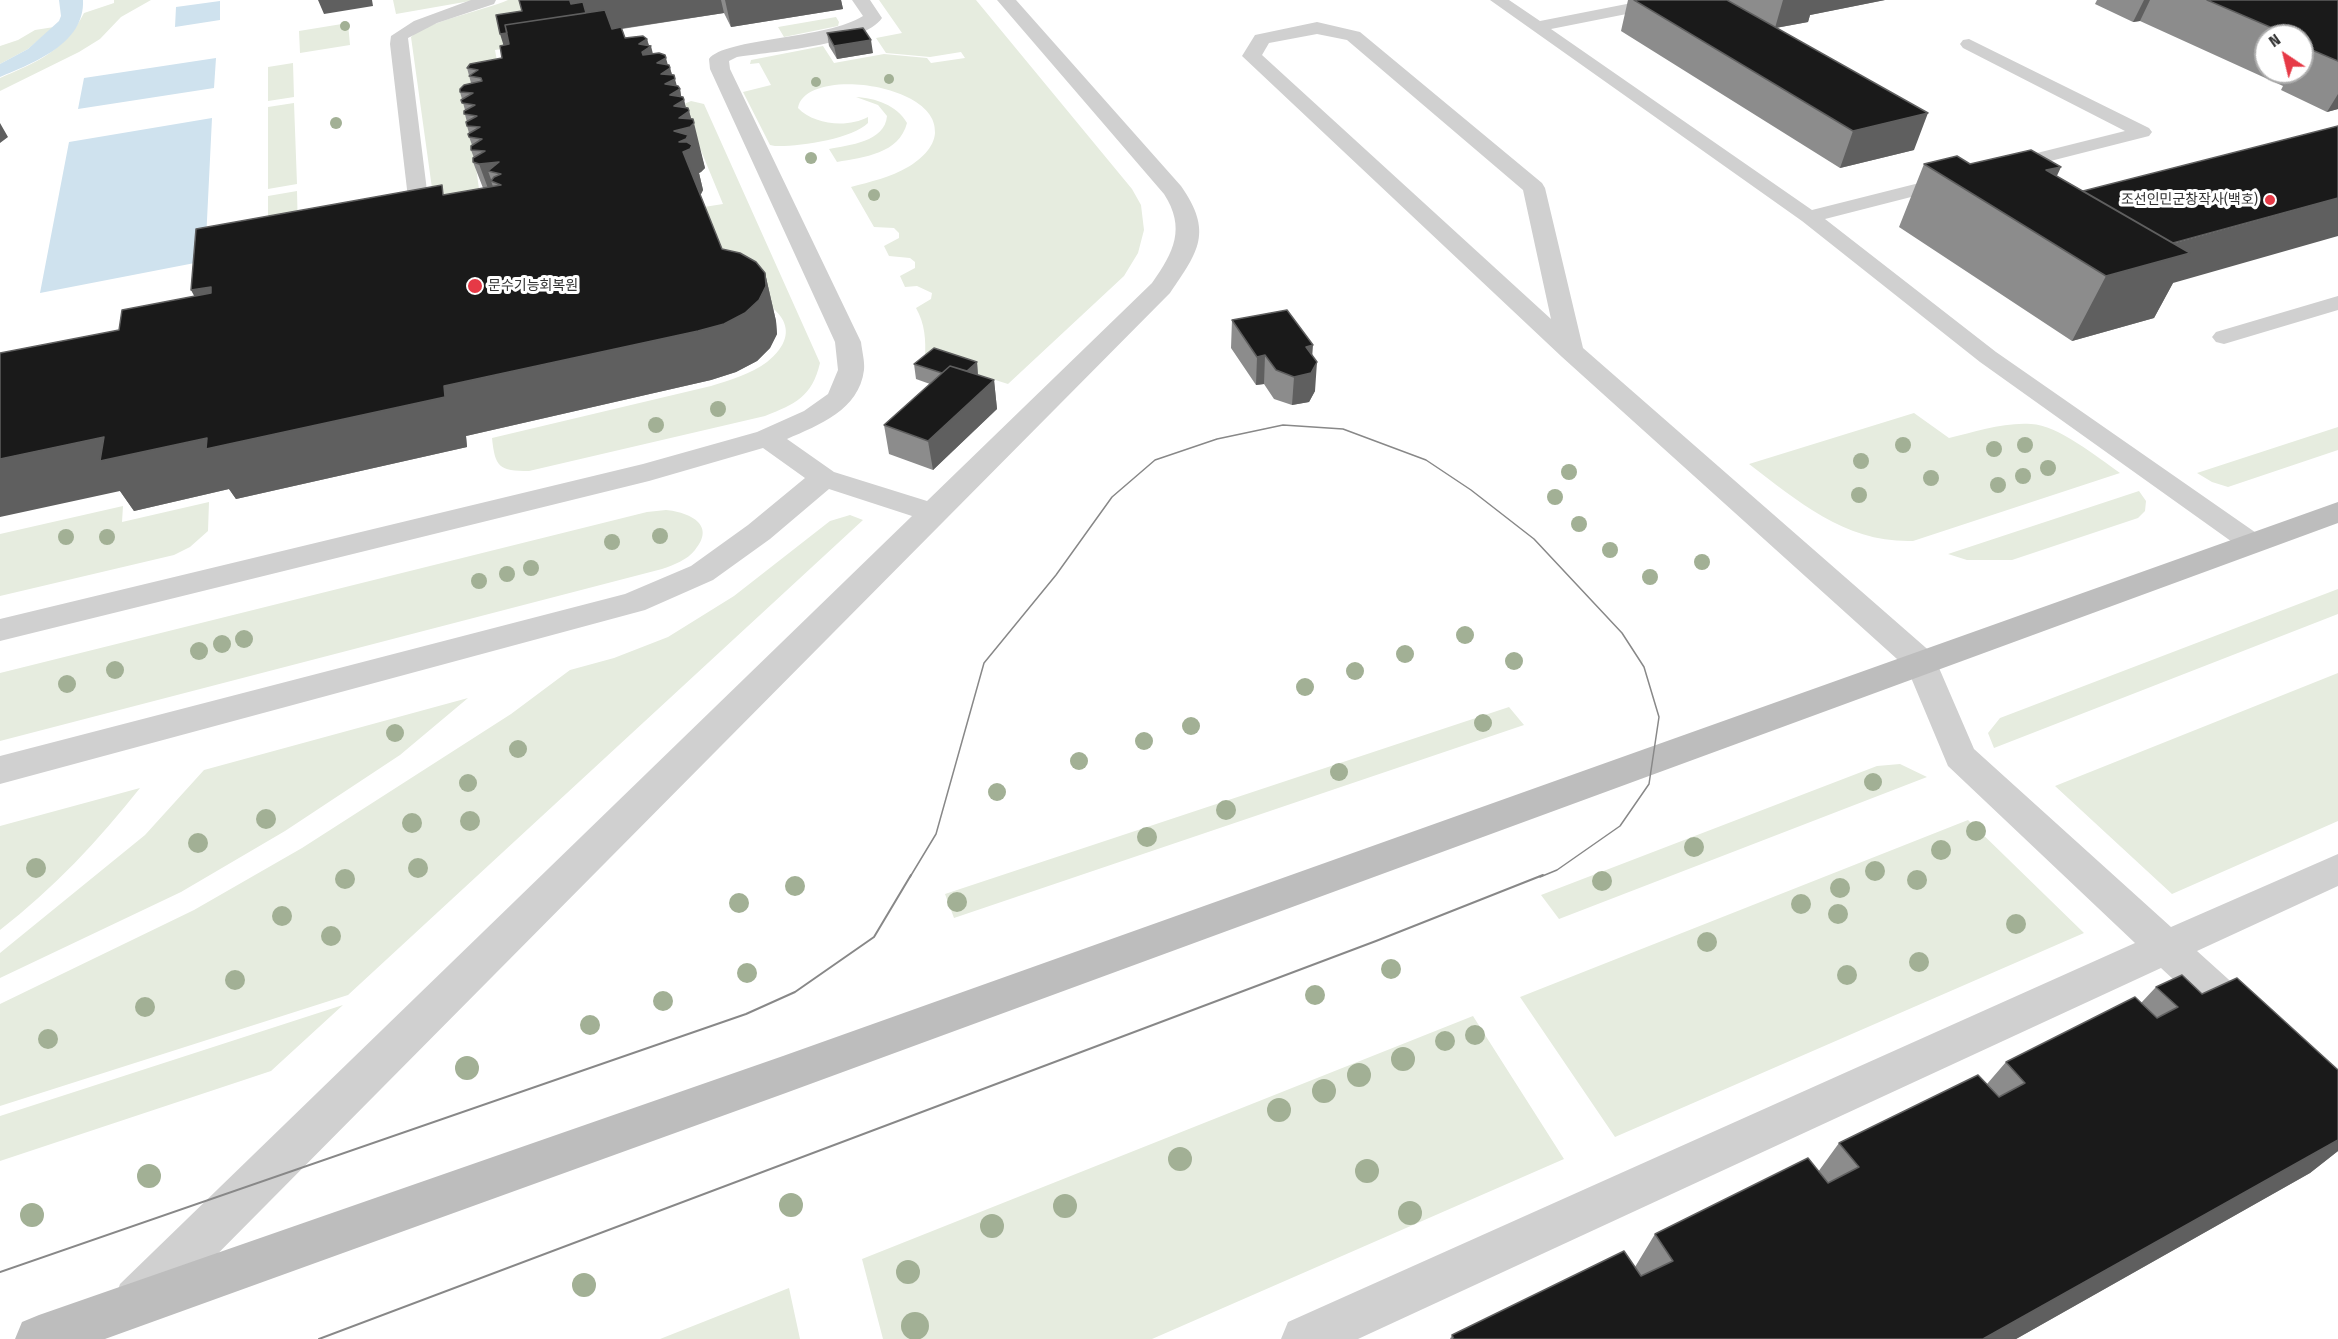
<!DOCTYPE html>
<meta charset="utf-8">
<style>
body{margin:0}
#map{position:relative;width:2338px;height:1339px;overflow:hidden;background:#fff;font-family:"Fira Sans Condensed",sans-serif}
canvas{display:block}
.north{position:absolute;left:2254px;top:24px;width:60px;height:60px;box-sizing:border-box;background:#fff;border:2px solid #adadad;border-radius:50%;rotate:325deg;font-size:16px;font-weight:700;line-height:24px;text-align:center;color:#333}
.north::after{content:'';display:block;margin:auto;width:21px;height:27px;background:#e63946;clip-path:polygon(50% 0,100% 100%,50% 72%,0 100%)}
</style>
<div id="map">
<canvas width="2338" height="1339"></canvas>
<div class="north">N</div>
</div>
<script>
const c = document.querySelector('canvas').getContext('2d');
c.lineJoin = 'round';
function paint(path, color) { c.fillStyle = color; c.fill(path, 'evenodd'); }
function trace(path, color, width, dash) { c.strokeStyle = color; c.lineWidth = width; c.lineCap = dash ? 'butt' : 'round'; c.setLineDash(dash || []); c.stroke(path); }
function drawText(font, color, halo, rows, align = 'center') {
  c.font = font + ' "Fira Sans Condensed","Noto Sans KR",sans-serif'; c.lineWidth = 6; c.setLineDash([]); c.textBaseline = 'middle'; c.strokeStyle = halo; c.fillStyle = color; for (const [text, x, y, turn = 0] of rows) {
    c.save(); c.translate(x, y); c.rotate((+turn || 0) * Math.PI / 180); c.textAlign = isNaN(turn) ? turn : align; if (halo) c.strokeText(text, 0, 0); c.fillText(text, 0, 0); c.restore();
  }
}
const green = new Path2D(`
 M114,0h37l-30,17 -21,22 -21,13 -79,39v-13c37,-16 65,-27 84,-65l30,-10z
 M393,0h83l-80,14z
 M508,0h99l-77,45 -35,5 6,33 -36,5 19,137 -48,-8 -25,-180c12,-14 74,-27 97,-37z
 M879,0h97l156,189 9,16 3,25 -6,23 -14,23 -116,108 -83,-26c1,-18 0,-34 -9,-50l15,-9 1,-6 -15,-7 -12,1 -5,-11 15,-8v-6l-5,-4 -21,-2 -5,-10 15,-8v-5l-5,-5 -20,-1 -23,-40c19,-5 40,-10 57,-20 12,-7 26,-19 27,-34 4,-50 -130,-67 -137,-25 16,17 50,20 70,9v6c-16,16 -70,24 -93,23l-5,-1 -27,-53 28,-7 -12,-22 -9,1 1,-4 72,-14 11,17 50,-9 43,4 4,5 34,-5 -4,-6 -31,5 -44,-4 -10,-15 26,-5z
 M836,17l3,5 -1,4 -54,11 -6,-10z
 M348,23l2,22 -50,8 -1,-22z
 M54,27l-26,22 -28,15v-18l18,-6 17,-10z
 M293,63l1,34 -26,4v-34z
 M856,97c19,1 41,8 51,26 -8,31 -43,34 -70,39l-8,-13c20,-4 56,-7 58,-33l-9,-11z
 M691,101l13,3 116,259c-8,34 -25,41 -55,53l-236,55c-30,0 -34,-4 -37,-33l219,-52c19,-6 40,-12 56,-24 41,-33 8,-60 -28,-71l-35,-84 19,-3 -40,-97 1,-3z
 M294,103l3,81 -29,5v-82z
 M297,191l1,42 -30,6v-43z
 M1914,413l35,25c26,-6 55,-16 82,-14 27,1 66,33 89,49l-207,68c-67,2 -114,-39 -164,-77z
 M2338,427v23l-110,37 -16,-5 -15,-9z
 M2139,491l7,10 -1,10 -7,7 -126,42h-45l-19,-6z
 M209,502l-1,29 -18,16 -16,8 -174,41v-62l123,-28 -1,16z
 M666,510c22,2 51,14 29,40 -8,10 -21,15 -33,19l-662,172v-68l647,-161z
 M850,515l13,5 -515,475 -348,111v-102l194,-94 108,-62 209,-134 59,-44 44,-12 54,-21 66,-41 96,-75z
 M2338,589v25l-344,134 -6,-15 12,-15z
 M2338,673v148l-166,73 -117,-108z
 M468,698l-68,57 -115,76 -104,61 -181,86v-25l145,-118 59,-65z
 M1509,707l15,18 -570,193 -9,-24z
 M1900,764l27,13 -368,142 -18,-24 336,-129z
 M140,788c-41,52 -87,101 -140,142v-104z
 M1968,820l116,113 -469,204 -95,-140z
 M343,1005l-72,66 -271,90v-45z
 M1473,1016l91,143 -412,180h-269l-21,-80z
 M789,1288l11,51h-140z`);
const water = new Path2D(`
 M59,0h24c2,44 -50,63 -83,77v-13l28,-15 31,-28 2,-5z
 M220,1v19l-45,7 1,-20z
 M216,58l-2,30 -136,21 6,-31z
 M212,118l-7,143 -165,32 29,-151z`);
const lane = new Path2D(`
 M471,0h25l-2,4 -57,19 -29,15 22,177 -3,4 -7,2 -7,-2 -3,-4 -20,-171 1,-8 23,-15z
 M1490,0h19l31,21 107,-21h33l-8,5 -121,24 261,181 139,-35 7,2 3,4 -3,4 -133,34 171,133 266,185 4,6 -4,6 -10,3 -10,-3 -262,-187 -178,-141z
 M1969,39l180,89 3,4 -3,4 -138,35h-14l-3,-4 3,-4 128,-32 -162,-83 -3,-4 3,-4z
 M2338,296v14l-114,34 -8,-2 -4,-5 4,-5z`);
const street = new Path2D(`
 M852,0h18l12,18c-18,27 -113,34 -145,39l-8,4 1,8 131,273c1,9 4,20 3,28 -5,40 -45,55 -77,69l47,33 93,29 225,-218c22,-31 34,-55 12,-89l-167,-194h19l165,186c32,46 18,65 -11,107l-1016,1025 -17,6 -17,-6 -6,-17 6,-17 792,-768 -83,-27 -59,50 -57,41 -68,30 -645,174v-28l625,-162 66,-28 57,-41 57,-47 -42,-30 -114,33 -649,160v-22l643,-155 114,-32 47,-21 24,-17 10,-24 -3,-28 -125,-273 -1,-10c15,-21 119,-20 154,-43z
 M1317,22l43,10 182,151 3,5 38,160 350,306 41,95 197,178 167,-73v32l-141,65 61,55 6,13 -6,13 -14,5 -14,-5 -69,-64 -803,371h-77l7,-17 847,-379 -187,-177 -41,-98 -345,-311 -320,-301 13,-21zM1317,34l30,6 176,150 28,129 -289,-264 7,-12z`);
const secondary = new Path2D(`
 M2338,502v21l-1555,571 -678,245h-90l7,-17 17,-7 744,-259z`);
const tramFar1 = new Path2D(`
 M910,877l26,-43 48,-171 72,-88 56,-78 43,-37 62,-21 66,-14 60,4 83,31 45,30 63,49 88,94 22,34 15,50 -10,67 -29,42 -63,44 -17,7`);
const tram = new Path2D(`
 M0,1272l746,-258 49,-22 79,-55 37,-62
 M319,1339l1057,-398 167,-66`);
const trees = [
 [345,26,5],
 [889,79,5],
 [816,82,5],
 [336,123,6],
 [811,158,6],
 [874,195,6],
 [718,409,8],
 [656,425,8],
 [1903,445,8],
 [2025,445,8],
 [1994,449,8],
 [1861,461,8],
 [2048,468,8],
 [1569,472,8],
 [2023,476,8],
 [1931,478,8],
 [1998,485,8],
 [1859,495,8],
 [1555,497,8],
 [1579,524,8],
 [660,536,8],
 [66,537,8],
 [107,537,8],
 [612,542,8],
 [1610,550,8],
 [1702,562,8],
 [531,568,8],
 [507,574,8],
 [1650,577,8],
 [479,581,8],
 [1465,635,9],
 [244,639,9],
 [222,644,9],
 [199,651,9],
 [1405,654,9],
 [1514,661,9],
 [115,670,9],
 [1355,671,9],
 [67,684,9],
 [1305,687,9],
 [1483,723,9],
 [1191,726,9],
 [395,733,9],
 [1144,741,9],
 [518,749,9],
 [1079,761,9],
 [1339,772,9],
 [1873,782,9],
 [468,783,9],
 [997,792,9],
 [1226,810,10],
 [266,819,10],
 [470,821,10],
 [412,823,10],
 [1976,831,10],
 [1147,837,10],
 [198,843,10],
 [1694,847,10],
 [1941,850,10],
 [36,868,10],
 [418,868,10],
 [1875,871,10],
 [345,879,10],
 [1917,880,10],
 [1602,881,10],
 [795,886,10],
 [1840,888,10],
 [957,902,10],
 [739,903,10],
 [1801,904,10],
 [1838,914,10],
 [282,916,10],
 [2016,924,10],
 [331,936,10],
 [1707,942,10],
 [1919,962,10],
 [1391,969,10],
 [747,973,10],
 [1847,975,10],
 [235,980,10],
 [1315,995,10],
 [663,1001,10],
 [145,1007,10],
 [590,1025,10],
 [1475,1035,10],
 [48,1039,10],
 [1445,1041,10],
 [1403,1059,12],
 [467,1068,12],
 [1359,1075,12],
 [1324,1091,12],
 [1279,1110,12],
 [1180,1159,12],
 [1367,1171,12],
 [149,1176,12],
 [791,1205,12],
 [1065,1206,12],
 [1410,1213,12],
 [32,1215,12],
 [992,1226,12],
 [908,1272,12],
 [584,1285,12],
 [915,1326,14]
];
const wall = new Path2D(`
 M519,0h322l2,9 -112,18 -7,-14 -102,16 3,9 22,1 5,15 16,11 2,3 6,18 4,3 1,8 3,3 2,8 3,3 16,57 -4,4 -2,1 4,17 -2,4 -1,1 22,54 43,24 11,48 1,13 -7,14 -13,13 -21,11 -25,8 -245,56 1,11 -231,52 -7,-10 -95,22 -14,-20 -1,-161 75,-34 252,-101 37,-7 -10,-26 1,-4 -3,-8 1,-5 -4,-11 1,-1 -2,-7v-4l-3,-11 1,-1 -5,-18 11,-9 -4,-15 35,-10 1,-13 19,-34z
 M1628,0h257l-75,15 -2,7 -32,6 138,122 -74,18 -219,-137z
 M2097,0h241v109l-11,3 -46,-22 2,-4 -143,-65 -7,1 -38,-18zM2266,36h36v36h-36z
 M827,33l46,20 -36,6 -8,-13z
 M1924,164h46l87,12 26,15 90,92 -19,35 -82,23 -173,-114z
 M1232,320l83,71 -6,11 -17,3 -18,-6 -10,-15 -8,1 -25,-37z
 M977,362l1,13 16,5 3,29 -64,61 -44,-16 -5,-29 46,-41 -14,-5 -2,-15z
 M2156,987l46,7 136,76v81l-28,22 -294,166h-566l2,-4 183,-68 20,-33 163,-62 21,-29 148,-59 19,-22 135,-59z`);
const shadedWall = new Path2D(`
 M318,0h54l1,6 -49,8z
 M575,0h146l3,13 -132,20 -81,36 -11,-35 70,-33z
 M725,0h116l2,9 -112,18z
 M1783,0h102l-75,15 -2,7 -33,6z
 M2144,0h6l-10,21 -7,1z
 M647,39l2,8 2,-1 11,44 -9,5 -14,-51z
 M871,40l2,13 -36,6 -3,-13z
 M666,58l3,11 1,-1 3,11h2l3,11 2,-1 2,12 2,-1 3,13 2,-2 4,14 1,-2 11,45 -4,4 -2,1 4,17 -2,4 -7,3 -20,-66 -17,-68z
 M2338,94v15l-11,3z
 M1928,113l-14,37 -74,18 13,-37z
 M0,123l8,14 -8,6z
 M499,162l2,12 -13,-3 4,11 -1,-1 10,29h-5l-17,-46z
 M2061,167l-29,63 14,-60z
 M2338,198v38l-165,47 -19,35 -82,23 34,-65 65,-32z
 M765,273l11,48 1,13 -7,14 -13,13 -21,11 -25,8 -245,56 1,11 -231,52 -7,-10 -95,22 -14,-20 -120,26v-58l104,-22z
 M211,287l6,52 -26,-49z
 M1313,345l-2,28 6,-11 -2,29 -6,11 -17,3 2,-28 12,-30z
 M1265,355l-1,29 -8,1 1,-28z
 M977,362l1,15 -20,2z
 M994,380l3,29 -64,61 -5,-29z
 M2338,1140v11l-28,22 -294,166h-33z`);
const building = new Path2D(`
 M519,0h56l-5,1 1,3 12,-2 3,11 -81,12 2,8 -7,1 -4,-19 26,-4z
 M1634,0h93l201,113 -75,18z
 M2207,0h131v61l-33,-14 7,-2 -10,-4v-5h-11z
 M605,10l7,19 9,-2 4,11 18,-2 4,3 -8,5 12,2 -9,6 1,3 16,-2 6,2 1,3 -9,5 12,2 1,3 -9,6 13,1 1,4 -10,5 13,2 2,3 -10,6 13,2 1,3 -10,6 14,2 1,3 -10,7 14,1 1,4 -4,4 -16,4 14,4 -2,4 -7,3h8l5,3 -2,4 -7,3 39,97 18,4 16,9 9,11 1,13 -7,14 -14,13 -21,11 -26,7 -254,55 1,11 -239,52 1,-11 -107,23 4,-24 -104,22v-106l119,-23 3,-20 89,-17v-6l-20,3 5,-61 246,-44 1,10 58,-10 -10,-4 3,-4 7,-3 -13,-3 11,-9 -20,2 -6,-2v-4l12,-7 -14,-1v-4l11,-7 -13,-2 -1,-3 12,-7 -13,-1 -1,-4 11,-6 -13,-2v-3l11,-6 -13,-2 -1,-3 12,-7 -13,-1v-3l4,-4 18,-4 -1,-3 -12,-2 9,-6 -11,-2 3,-4 32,-6 -2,-12 9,-2 -4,-19z
 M863,28l8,12 -37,6 -7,-13z
 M2338,126v72l-165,45 -90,-52z
 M2031,150l30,17 -15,3 144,83 -84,23 -182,-112 33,-8 13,8z
 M1287,310l26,35 -7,2 11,15 -6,11 -17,4 -18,-7 -11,-15 -8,2 -25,-37z
 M934,348l43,14 -10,9 -17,-5 -8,7 -28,-9z
 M950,366l44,14 -66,61 -44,-16z
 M2182,975l20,19 35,-16 101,92v70l-355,199h-529l-2,-4 172,-84 17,25 32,-15 -18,-27 153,-76 20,25 31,-16 -20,-24 139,-68 21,22 26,-14 -19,-21 129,-65 22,21 21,-11 -22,-20z`);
const markers = [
 [2270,200,6,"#e63946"],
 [475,286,8,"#e63946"]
];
const farPoinames = [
 ["조선인민군창작사(백호)",2258,200],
 ["문수기능회복원",488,286,"left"]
];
paint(green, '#e6ecdf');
paint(water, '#cfe2ee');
paint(lane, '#d0d0d0');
paint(street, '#d0d0d0');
paint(secondary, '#bdbdbd');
trace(tramFar1, '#888', 1.5);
trace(tram, '#888', 2);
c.fillStyle = '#a2b095';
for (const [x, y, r] of trees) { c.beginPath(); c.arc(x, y, r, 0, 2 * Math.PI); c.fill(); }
paint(wall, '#8c8c8c');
paint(shadedWall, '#5f5f5f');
paint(building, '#1a1a1a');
trace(building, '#5f5f5f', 1.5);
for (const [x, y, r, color] of markers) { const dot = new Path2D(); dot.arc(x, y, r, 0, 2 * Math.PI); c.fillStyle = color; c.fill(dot); trace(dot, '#fff', 2); }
drawText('14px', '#333', '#fff', farPoinames, 'right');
</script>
